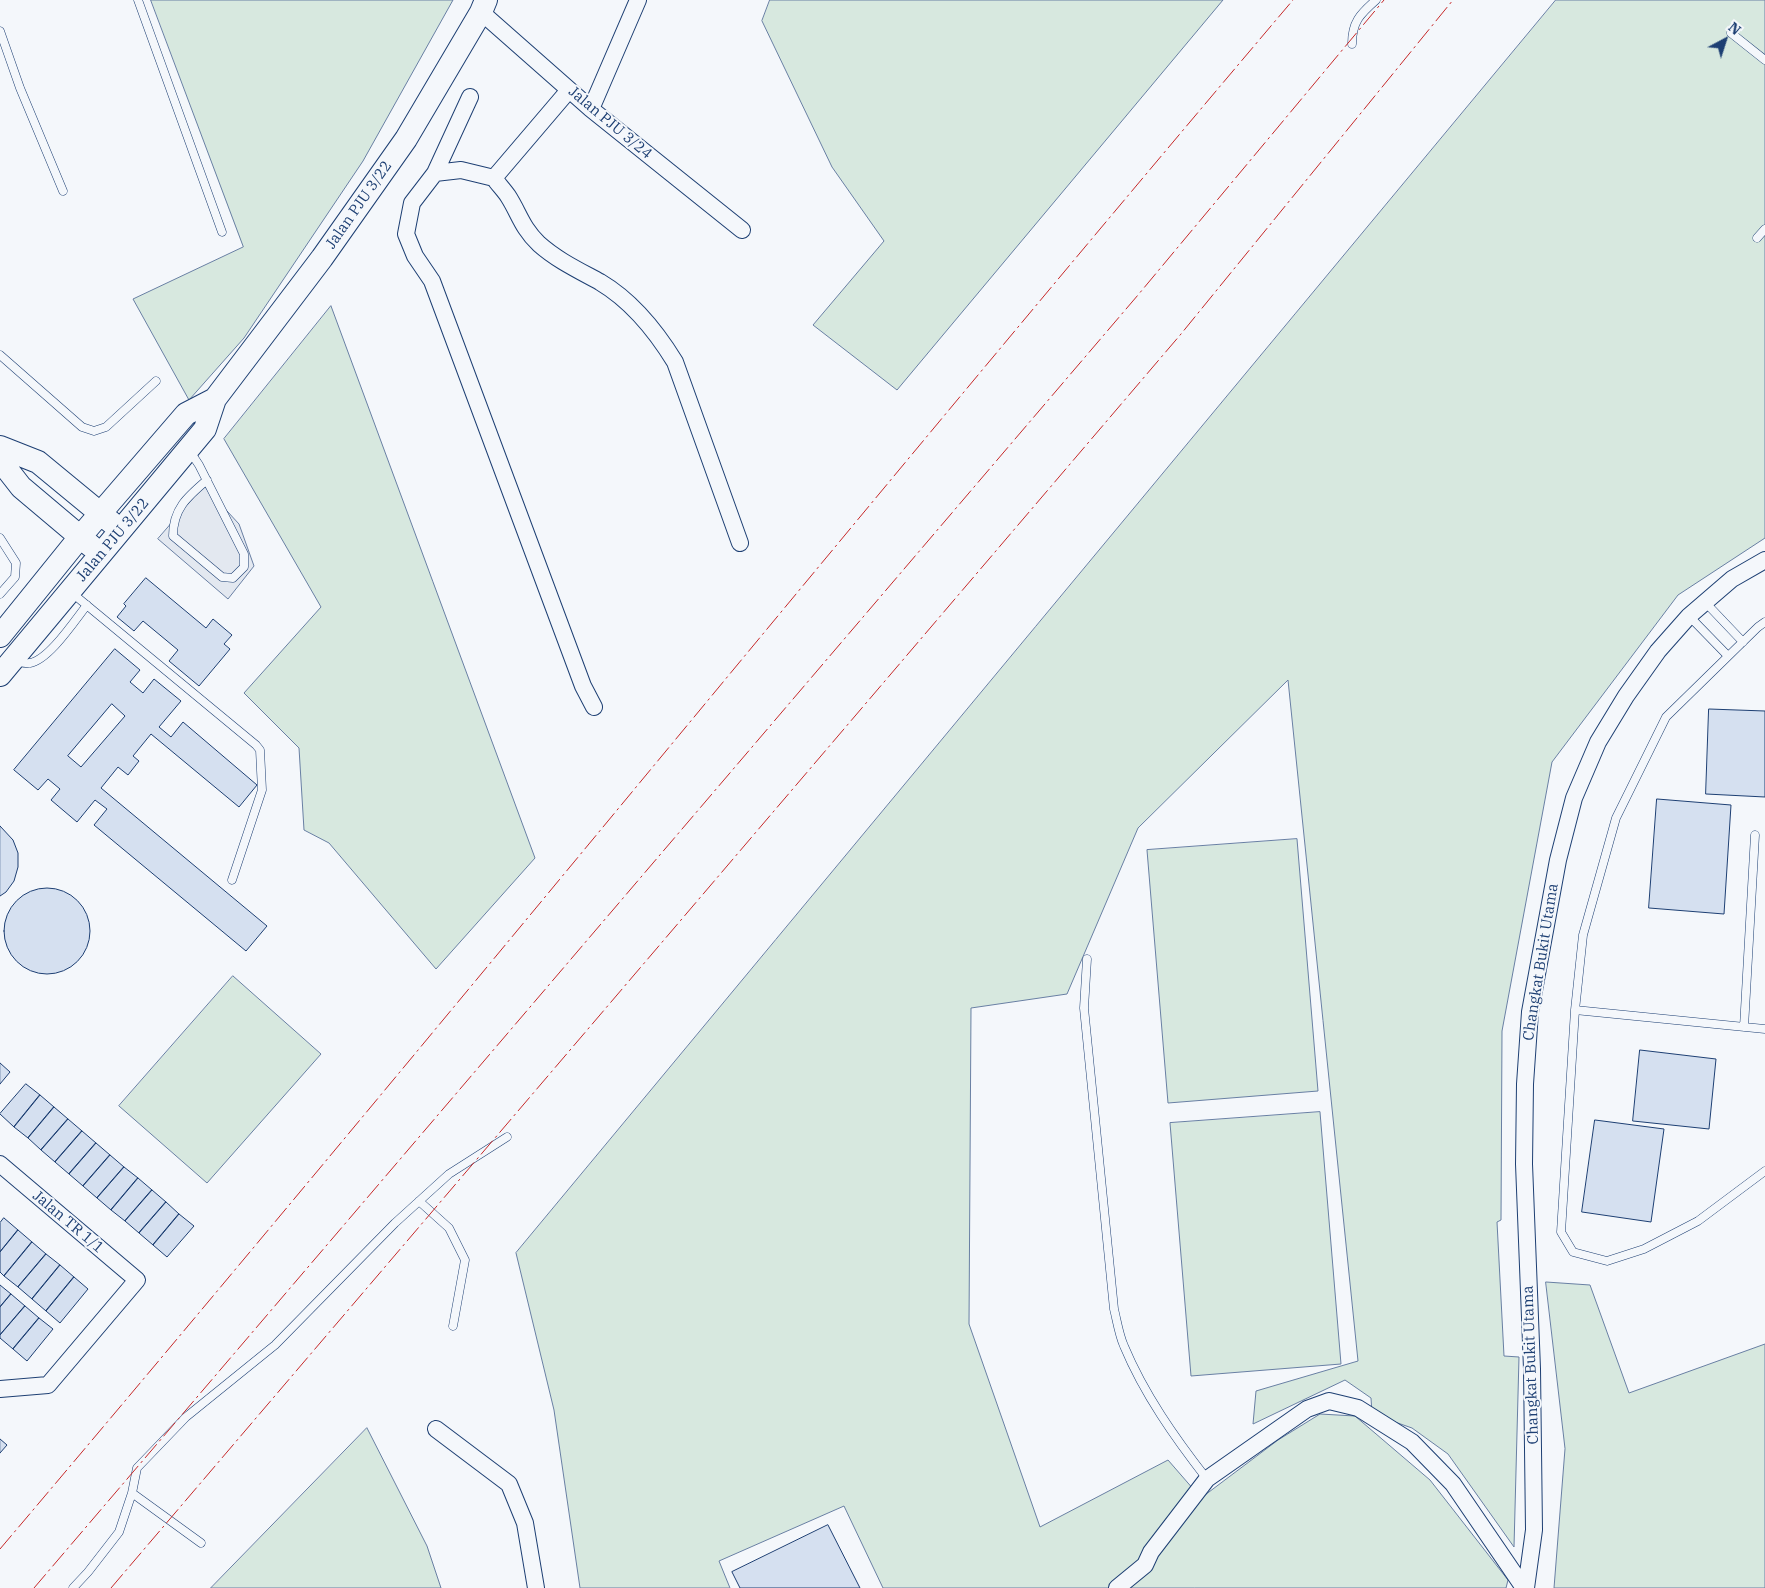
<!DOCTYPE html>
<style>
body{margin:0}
#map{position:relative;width:1765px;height:1588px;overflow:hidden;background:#f4f7fb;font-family:"IBM Plex Serif",serif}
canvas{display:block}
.north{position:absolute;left:1700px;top:15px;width:50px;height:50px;-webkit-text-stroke:4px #f4f7fb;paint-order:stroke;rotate:40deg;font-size:14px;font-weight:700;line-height:20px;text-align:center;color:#1d3f73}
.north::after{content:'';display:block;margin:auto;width:18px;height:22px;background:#1d3f73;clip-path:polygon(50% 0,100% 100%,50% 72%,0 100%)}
</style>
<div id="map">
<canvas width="1765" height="1588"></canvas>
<div class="north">N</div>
</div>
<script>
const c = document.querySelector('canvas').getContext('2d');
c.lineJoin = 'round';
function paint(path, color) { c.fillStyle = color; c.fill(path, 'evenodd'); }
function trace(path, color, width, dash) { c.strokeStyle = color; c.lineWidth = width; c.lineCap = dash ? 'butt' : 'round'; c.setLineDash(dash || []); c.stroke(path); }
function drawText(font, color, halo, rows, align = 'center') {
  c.font = font + ' "IBM Plex Serif",serif'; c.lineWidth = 4; c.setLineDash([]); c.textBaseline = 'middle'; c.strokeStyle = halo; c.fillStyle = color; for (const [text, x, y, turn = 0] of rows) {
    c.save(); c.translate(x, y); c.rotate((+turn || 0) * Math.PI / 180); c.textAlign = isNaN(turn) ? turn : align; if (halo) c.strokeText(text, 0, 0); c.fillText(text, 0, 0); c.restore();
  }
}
const green = new Path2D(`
 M151,0h302l-90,161 -119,177 -55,62 -56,-101 110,-52z
 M770,0h453l-326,390 -84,-65 71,-84 -52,-74 -70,-146z
 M1556,0h209v538l-87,57 -126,167 -50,269 -1,189 -4,2 7,134 15,1 -5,190 -66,-93 -36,-26 -40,-14 -1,-16 -26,-18 -92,44 3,-33 102,-30 -70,-681 -150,148 -71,166 -96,14 -2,316 71,203 128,-67 33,38 77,-58 42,-26 35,2 75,64 78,100 -2,8h-623l-39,-82 -125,55 11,27h-150l-26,-178 -38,-157z
 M331,306l204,552 -99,111 -107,-126 -25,-13 -5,-82 -55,-55 77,-86 -97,-168z
 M1297,839l21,252 -150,12 -21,-253z
 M233,976l88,78 -114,129 -88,-77z
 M1320,1112l21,252 -150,12 -21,-253z
 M1546,1282l44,3 39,108 136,-49v244h-211l11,-139z
 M367,1428l60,118 14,42h-230z`);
const parking = new Path2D(`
 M204,486l35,38 15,42 -26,33 -70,-60z`);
const building = new Path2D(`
 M146,578l60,50 7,-9 19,16 -8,9 6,5 -31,37 -30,-25 9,-11 -35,-29 -9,10 -17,-14 9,-11 -2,-2z
 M115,649l25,21 -10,12 13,11 11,-14 27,22 -22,26 12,10 12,-15 74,63 -18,22 -88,-73 -18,22 6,5 -11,14 -10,-8 -17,21 166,138 -21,25 -152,-126 13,-16 -12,-9 -18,22 -26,-22 9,-11 -12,-10 -10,11 -24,-20zM112,704l13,12 -44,51 -13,-11z
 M1709,709l56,2v86l-59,-3z
 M1657,799l74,6 -7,109 -75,-6z
 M0,826l13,14 5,13v14l-4,14 -8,11 -6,4z
 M4 931a43 43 0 1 1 86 0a43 43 0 1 1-86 0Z
 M1640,1050l76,9 -7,70 -76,-8z
 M0,1063l10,9 -10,12z
 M26,1084l14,11 -26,32 -14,-13z
 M40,1095l14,12 -26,31 -14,-11z
 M54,1107l14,12 -27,31 -13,-12z
 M68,1119l14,12 -27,31 -14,-12z
 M1595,1120l69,9 -13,93 -69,-10z
 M82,1131l14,12 -27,31 -14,-12z
 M96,1143l14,12 -27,31 -14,-12z
 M110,1155l14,12 -27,31 -14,-12z
 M124,1167l14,11 -27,32 -14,-12z
 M138,1178l14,12 -27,31 -14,-11z
 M152,1190l14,12 -27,31 -14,-12z
 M166,1202l13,12 -26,31 -14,-12z
 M179,1214l15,12 -27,31 -14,-12z
 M4,1218l14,12 -18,22v-29z
 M18,1230l14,12 -28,34 -4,-4v-20z
 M32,1242l14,12 -28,33 -14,-11z
 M46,1254l14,11 -28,34 -14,-12z
 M60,1265l14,12 -28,34 -14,-12z
 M74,1277l14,12 -28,34 -14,-12z
 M0,1285l11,9 -11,13z
 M11,1294l14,12 -25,29v-28z
 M25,1306l14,12 -26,31 -13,-11v-3z
 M39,1318l14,11 -26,32 -14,-12z
 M0,1439l7,6 -7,8z
 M828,1525l32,63h-120l-8,-16z`);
const lane = new Path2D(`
 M138,0l84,232
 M0,31l20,57 43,103
 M1731,33l34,27
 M1352,44c0,-22 8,-30 24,-44
 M1757,238l8,-9
 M0,355l82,72 12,4 12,-4 50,-46
 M189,450l10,15 45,89v13l-11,11 -11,-1 -49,-41c0,-27 14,-39 34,-56
 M0,538l16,25 -1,14 -15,17
 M72,593l184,152 4,5 2,40 -30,90
 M1704,601l39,41
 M1689,616l39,40
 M1765,622l-7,5 -92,90 -50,101 -33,117 -8,75 -14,222 12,20 34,9 37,-12 54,-28 67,-50
 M15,661c5,1 11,3 15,2 19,-3 45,-43 57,-58
 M1087,959l-3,49 30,301c3,12 5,26 10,37 20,48 51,92 83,133
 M1575,1010l190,19
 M1744,1027l11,-192
 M419,1201l30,27 16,32 -12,66
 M132,1493l69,50
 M73,1588l15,-16 31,-40 13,-39 5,-25 49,-51 89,-72 120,-122 54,-49 58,-37`);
const street = new Path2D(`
 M481,12l110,97 151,121
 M470,97l-35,76 -23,30 -6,31 9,22 17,25 151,405 11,21
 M591,109l47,-109
 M435,173l26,-3 33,8c4,6 10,12 14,18 11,17 14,32 31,48 18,16 39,26 61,38 32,19 56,49 75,80l65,181
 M494,178l75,-88
 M0,1164l137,116 -89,105 -48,4
 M436,1429l73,55 16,39 11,65
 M1117,1588l28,-23 6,-13 56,-73 100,-70 22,-8 29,7 54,34 41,42 71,104
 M1526,1588l8,-58 -2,-161 -8,-205 1,-80 5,-72 28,-152 16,-62 24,-56 28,-46 32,-45 31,-35 43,-37 33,-19`);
const secondary = new Path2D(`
 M0,447l38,15 74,61
 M0,460l21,27 70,59
 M0,636l80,-99 106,-123 29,-15
 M0,675l205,-246 10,-30 107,-141 84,-119 75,-127 5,-12`);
const power = new Path2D(`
 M0,1549c435,-513 858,-1036 1293,-1549
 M34,1588l1104,-1293 246,-295
 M111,1588l1070,-1254 272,-334`);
const streetNames = [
 ["Jalan PJU 3/24",610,123,40],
 ["Jalan PJU 3/22",359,205,-55],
 ["Jalan PJU 3/22",113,540,-50],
 ["Changkat Bukit Utama",1541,962,-81],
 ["Jalan TR 1/1",68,1222,40],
 ["Changkat Bukit Utama",1531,1365,-92]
];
paint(green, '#d7e8df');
trace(green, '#687fa3', 1);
paint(parking, '#e3e8f0');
trace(parking, '#687fa3', 1);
paint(building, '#d5e0f0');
trace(building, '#1d3f73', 1);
trace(lane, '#1d3f73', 9);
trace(street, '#1d3f73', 18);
trace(secondary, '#1d3f73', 24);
trace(lane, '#f4f7fb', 8);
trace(street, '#f4f7fb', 16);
trace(secondary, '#f4f7fb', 22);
trace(power, '#c62828', 1, [18, 4, 2.5, 4]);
drawText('15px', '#1d3f73', '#f4f7fb', streetNames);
</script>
